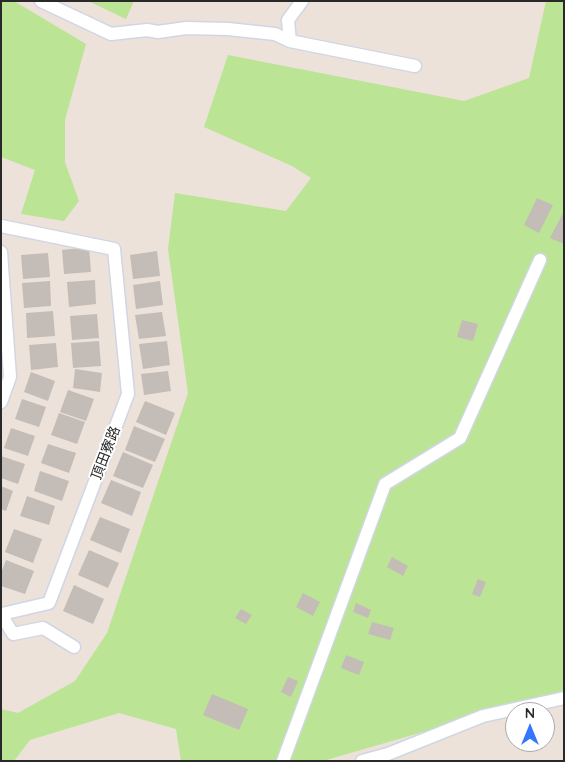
<!DOCTYPE html>
<meta charset="utf-8">
<style>
body{margin:0}
#map{position:relative;width:565px;height:762px;overflow:hidden;background:#ece2da;font-family:Quicksand,sans-serif}
canvas{display:block}
.frame{position:absolute;inset:0;border:2px solid #292929;pointer-events:none}
.north{position:absolute;left:505px;top:702px;width:50px;height:50px;box-sizing:border-box;background:#fff;border:1px solid #a9a9a9;border-radius:50%;rotate:0deg;font-size:14px;font-weight:700;line-height:20px;text-align:center;color:#292929}
.north::after{content:'';display:block;margin:auto;width:18px;height:22px;background:#3576fe;clip-path:polygon(50% 0,100% 100%,50% 72%,0 100%)}
</style>
<div id="map">
<canvas width="565" height="762"></canvas>
<div class="frame"></div>
<div class="north">N</div>
</div>
<script>
const c = document.querySelector('canvas').getContext('2d');
c.lineJoin = 'round';
function paint(path, color) { c.fillStyle = color; c.fill(path, 'evenodd'); }
function trace(path, color, width, dash) { c.strokeStyle = color; c.lineWidth = width; c.lineCap = dash ? 'butt' : 'round'; c.setLineDash(dash || []); c.stroke(path); }
function drawText(font, color, halo, rows, align = 'center') {
  c.font = font + ' Quicksand,"Noto Sans TC",sans-serif'; c.lineWidth = 4; c.setLineDash([]); c.textBaseline = 'middle'; c.strokeStyle = halo; c.fillStyle = color; for (const [text, x, y, turn = 0] of rows) {
    c.save(); c.translate(x, y); c.rotate((+turn || 0) * Math.PI / 180); c.textAlign = isNaN(turn) ? turn : align; if (halo) c.strokeText(text, 0, 0); c.fillText(text, 0, 0); c.restore();
  }
}
const green = new Path2D(`
 M1,1h13l72,43 -21,76v42l14,39 -15,20 -43,-7 14,-44 -34,-13z
 M88,1h46l-8,18z
 M546,1h18v690l-241,70h-142l-5,-32 -57,-16 -89,27 -16,21h-13v-52l17,4 57,-32 32,-48 81,-240 -20,-144 7,-56 111,18 25,-33 -19,-12 -88,-39 24,-72 236,46 65,-23z`);
const building = new Path2D(`
 M537,198l16,7 -14,28 -15,-8z
 M564,211v33l-14,-6z
 M89,247l2,25 -27,2 -2,-24z
 M157,251l3,25 -27,3 -3,-24z
 M48,253l2,24 -27,2 -2,-24z
 M95,280l1,24 -27,3 -2,-25z
 M50,281l1,25 -27,2 -2,-25z
 M160,281l3,24 -27,4 -3,-24z
 M53,311l2,25 -28,2 -1,-25z
 M162,312l4,24 -27,3 -4,-24z
 M97,314l2,24 -27,2 -2,-24z
 M462,320l16,4 -5,17 -16,-4z
 M99,341l2,25 -28,2 -2,-25z
 M167,341l3,24 -27,4 -4,-25z
 M56,343l2,24 -27,3 -2,-25z
 M75,369l27,4 -2,19 -27,-4z
 M168,371l3,20 -27,4 -3,-21z
 M31,372l24,9 -7,20 -24,-9z
 M68,390l26,9 -8,22 -26,-9z
 M22,399l24,8 -7,20 -24,-8z
 M145,401l30,12 -9,22 -30,-13z
 M59,413l26,9 -8,22 -26,-9z
 M134,426l31,13 -10,23 -30,-12z
 M11,428l24,8 -7,20 -24,-8z
 M48,444l28,9 -7,20 -28,-10z
 M123,452l30,13 -10,23 -30,-12z
 M1,456l24,8 -7,20 -17,-6z
 M40,471l29,10 -7,20 -28,-10z
 M111,480l30,12 -9,24 -31,-13z
 M1,486l12,5 -7,20 -5,-2z
 M27,496l28,10 -6,19 -29,-9z
 M100,517l30,12 -9,24 -31,-13z
 M14,529l28,10 -9,24 -28,-11z
 M89,550l30,13 -11,25 -30,-13z
 M392,557l16,9 -5,10 -16,-9z
 M6,560l28,11 -9,23 -24,-8v-13z
 M478,579l8,3 -6,15 -8,-3z
 M74,585l30,14 -11,25 -30,-13z
 M303,593l17,9 -7,14 -17,-9z
 M356,603l15,7 -3,8 -15,-6z
 M241,609l11,6 -6,9 -11,-6z
 M372,622l22,6 -4,12 -22,-6z
 M346,655l18,7 -5,13 -18,-7z
 M288,677l10,4 -7,16 -10,-5z
 M212,694l36,15 -9,21 -36,-15z`);
const minor = new Path2D(`
 M41,1l70,33 36,-4 11,2 28,-4 42,1 47,5 15,7 -2,-21 14,-19
 M290,41l125,25
 M1,226l113,23 14,145 -79,209 -47,11
 M1,252l9,125 -9,25
 M1,614l12,20 30,-6 31,19
 M283,761l102,-277 75,-46 80,-178
 M362,761l26,-7 95,-38 81,-18`);
const streetNames = [
 ["頂田寮路",106,453,-69]
];
paint(green, '#bbe495');
paint(building, '#c4bcb7');
trace(minor, '#d0d6e3', 15);
trace(minor, '#fff', 12);
drawText('14px', '#292929', '#fff', streetNames);
</script>
